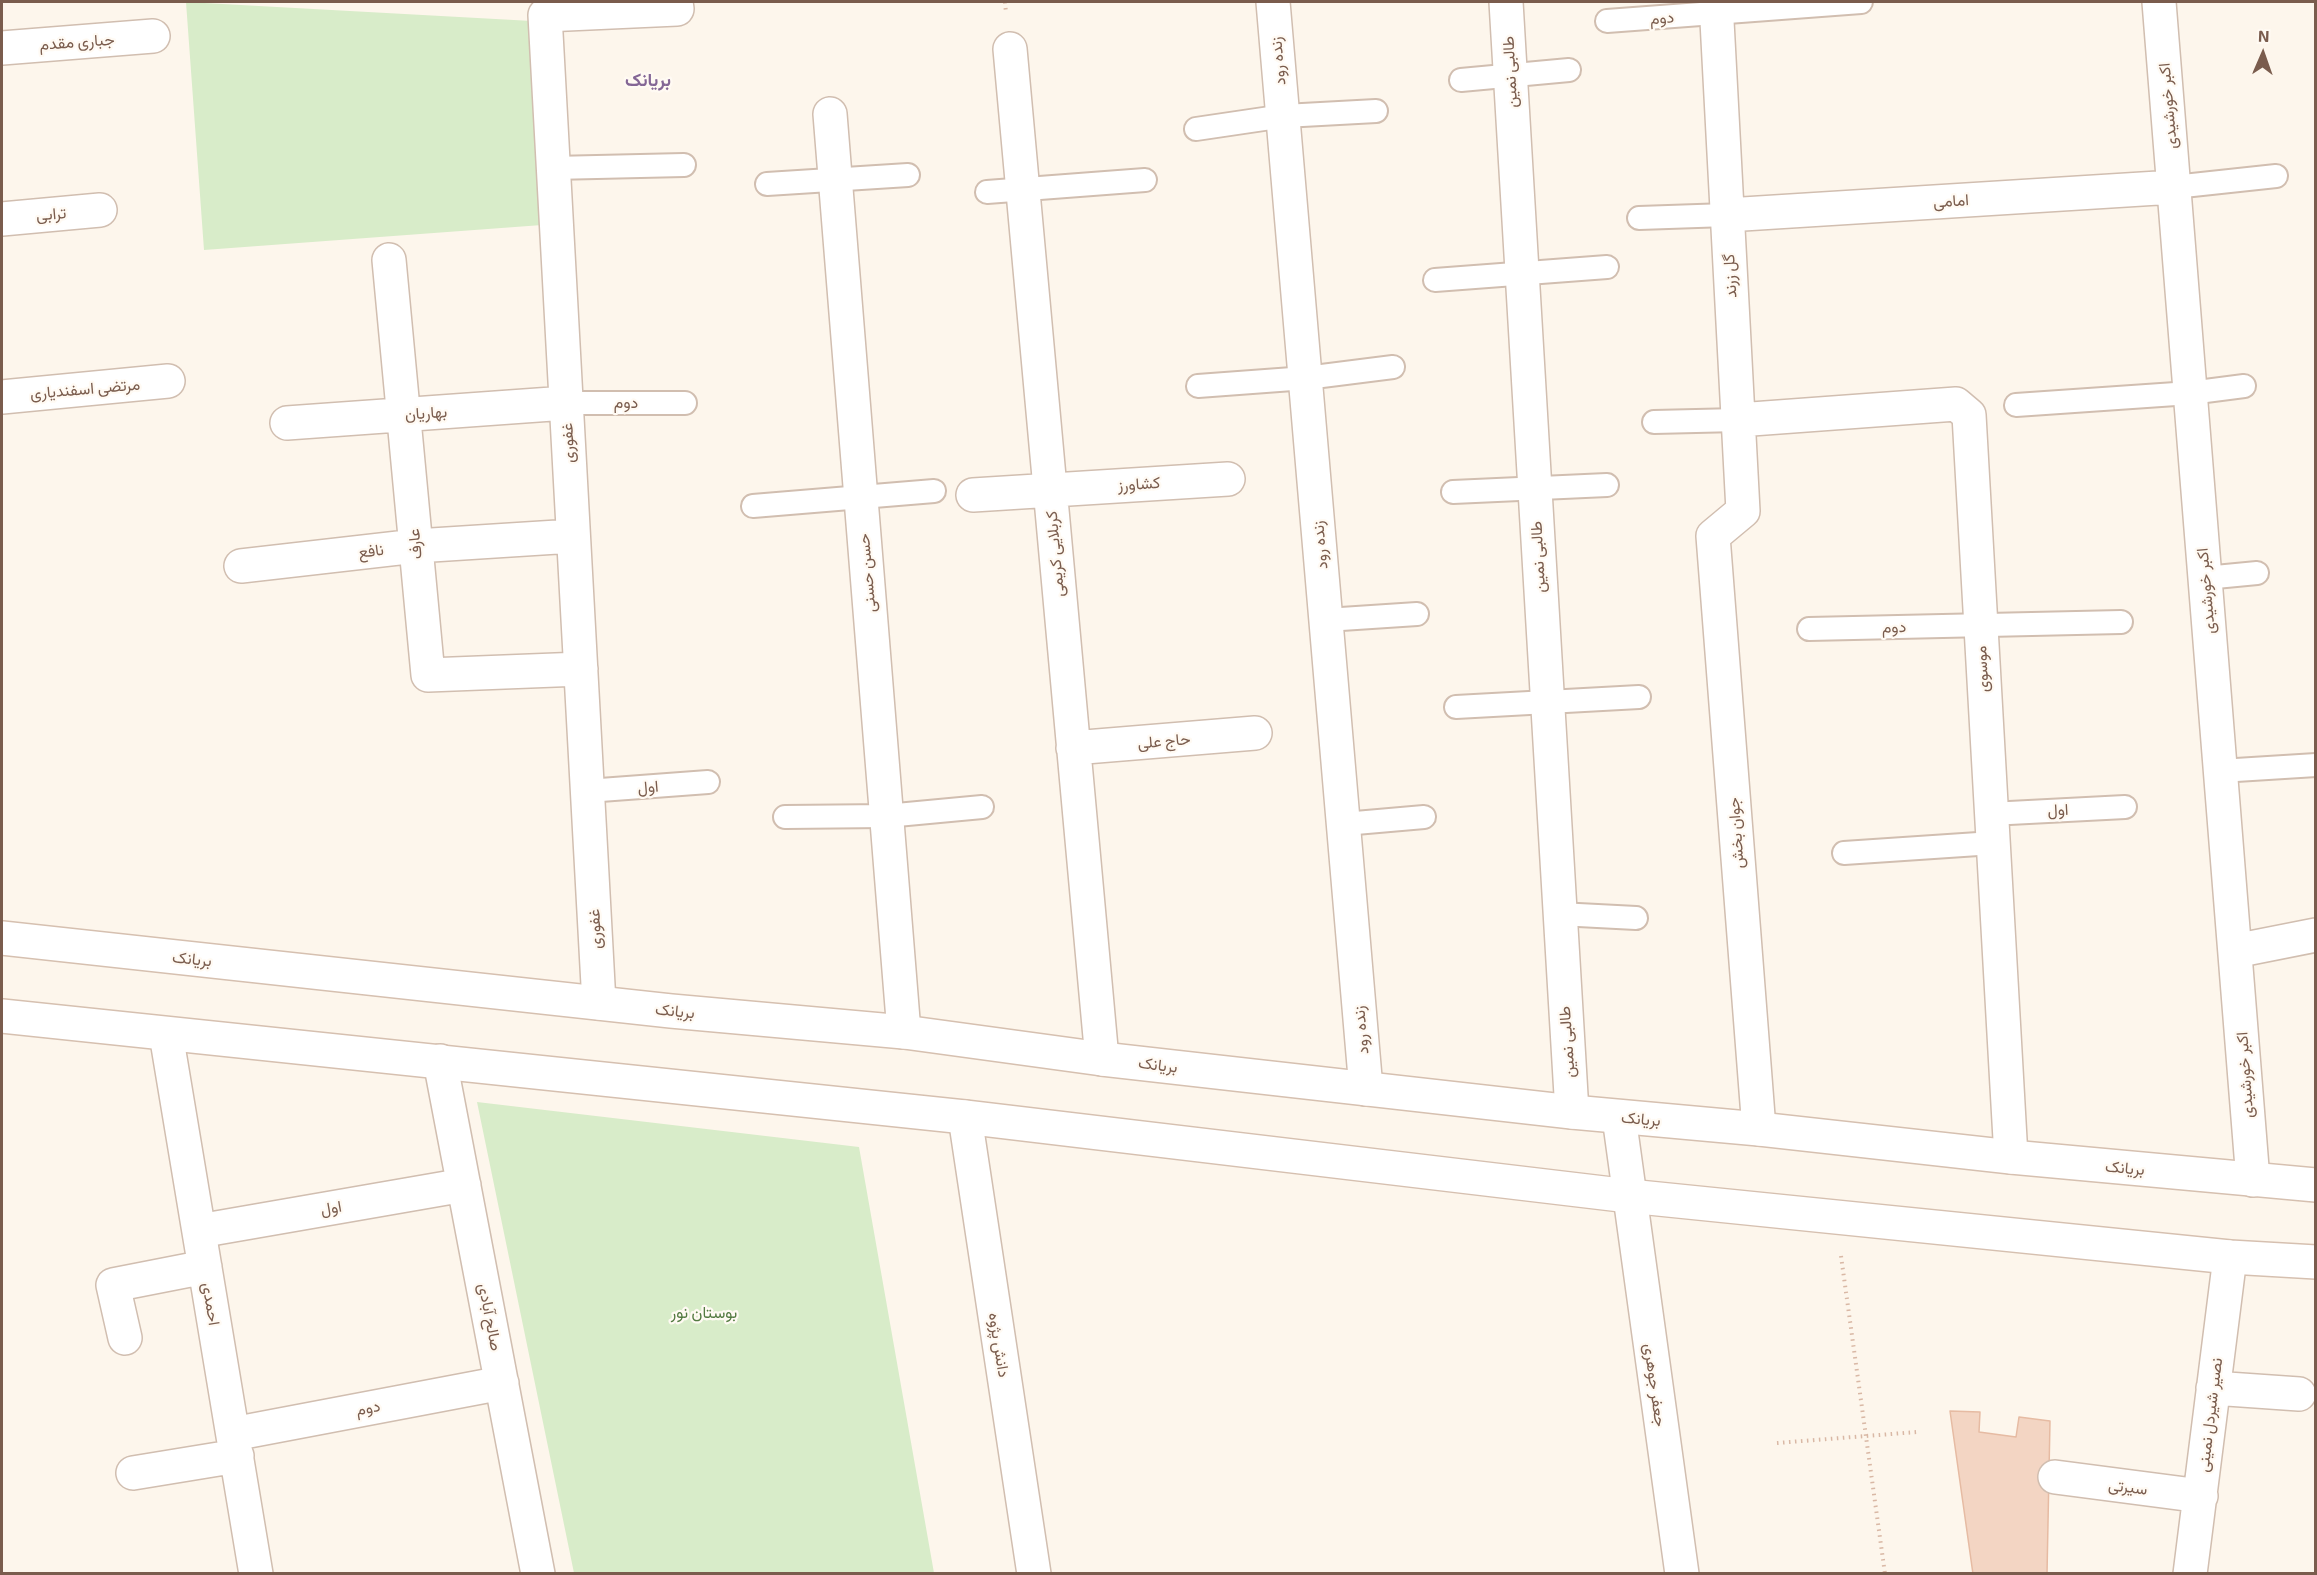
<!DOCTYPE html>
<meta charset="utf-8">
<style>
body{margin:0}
#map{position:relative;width:2317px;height:1575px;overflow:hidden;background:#fdf6ec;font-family:"Exo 2",sans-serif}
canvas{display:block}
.frame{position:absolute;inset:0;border:3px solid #7a5c4d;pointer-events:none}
.north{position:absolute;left:2233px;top:24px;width:60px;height:60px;-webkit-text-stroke:4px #fffaf3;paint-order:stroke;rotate:2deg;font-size:16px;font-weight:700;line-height:24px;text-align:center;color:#7a5c4d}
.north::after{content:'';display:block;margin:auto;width:21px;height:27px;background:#7a5c4d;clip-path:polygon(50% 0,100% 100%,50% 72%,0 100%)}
</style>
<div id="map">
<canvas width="2317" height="1575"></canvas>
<div class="frame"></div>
<div class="north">N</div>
</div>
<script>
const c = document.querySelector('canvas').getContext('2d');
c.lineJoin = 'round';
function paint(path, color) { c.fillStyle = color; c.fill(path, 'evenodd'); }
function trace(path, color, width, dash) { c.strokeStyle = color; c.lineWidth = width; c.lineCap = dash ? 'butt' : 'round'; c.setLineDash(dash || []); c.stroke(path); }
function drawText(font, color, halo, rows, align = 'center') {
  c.font = font + ' "Exo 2",Vazirmatn,sans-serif'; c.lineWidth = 4.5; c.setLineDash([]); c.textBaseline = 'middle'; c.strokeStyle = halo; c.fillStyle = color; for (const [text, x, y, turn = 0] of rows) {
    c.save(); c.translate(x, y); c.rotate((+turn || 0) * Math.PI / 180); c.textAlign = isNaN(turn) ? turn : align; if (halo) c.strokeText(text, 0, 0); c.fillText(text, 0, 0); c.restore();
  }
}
const green = new Path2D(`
 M186,2l346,19 10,204 -338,25z
 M477,1102l382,45 75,426h-360z`);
const building = new Path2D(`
 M1950,1411l30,1 -1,20 37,5 3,-20 31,4 -3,153h-74z`);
const path = new Path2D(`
 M1005,2l1,11
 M1841,1256l44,318
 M1777,1443l140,-11`);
const service = new Path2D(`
 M1607,21l254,-19
 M1461,80l108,-10
 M1196,129l88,-13 92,-5
 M553,168l131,-3
 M767,184l141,-9
 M2174,187l102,-11
 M987,192l158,-12
 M1639,218l88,-3
 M1435,280l172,-13
 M1198,386l108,-8 87,-11
 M566,403h119
 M2016,405l174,-12 54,-7
 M1654,422l84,-2
 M1453,492l154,-7
 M753,506l181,-15
 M2205,578l52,-5
 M1326,620l91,-6
 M1809,629l312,-7
 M1456,707l183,-10
 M2220,771l96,-6
 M587,791l121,-9
 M1990,814l135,-7
 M785,817l101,-1 96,-9
 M1344,824l80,-7
 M1844,853l149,-10
 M1559,914l77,4`);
const minor = new Path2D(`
 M1273,2l93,1087
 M1506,2l66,1110
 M1716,2l27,509 -30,25 46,593
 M2159,2l94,1178
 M2,48l151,-12
 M1010,49l92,1010
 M830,114l74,918
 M1727,215l447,-28
 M2,219l98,-9
 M389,260l39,415 153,-6
 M2,397l166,-16
 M1738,420l218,-16 13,11 42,742
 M287,423l279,-20
 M973,495l255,-16
 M241,566l175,-20 157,-10
 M1073,748l182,-15
 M2235,951l81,-16
 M599,1003l-54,-988 132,-6 -1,-7
 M166,1034l90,540
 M440,1061l98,513
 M965,1117l69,457
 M1619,1117l63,457
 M199,1231l265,-46
 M125,1338l-12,-53 92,-18
 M2213,1388l86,6
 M233,1434l269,-51
 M133,1473l104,-17
 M2055,1477l146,19
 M2190,1574l40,-317`);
const secondary = new Path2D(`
 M2,938l669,73 233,21 198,27 470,53 187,17 252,28 305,28
 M2,1016l963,101 664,79 601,61 86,5`);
const streetNames = [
 ["دوم",1662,18,-4],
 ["جباری مقدم",77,42,-4],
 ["زنده رود",1278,61,-95],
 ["طالبی نمین",1510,72,-93],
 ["اکبر خورشیدی",2168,106,-95],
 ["امامی",1951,201,-4],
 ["ترابی",51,214,-5],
 ["گل زرند",1730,276,-93],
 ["مرتضی اسفندیاری",85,389,-5],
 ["دوم",626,403],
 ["بهاریان",426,413,-4],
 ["غفوری",568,443,-93],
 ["کشاورز",1139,484,-4],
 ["عارف",415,544,-95],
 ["زنده رود",1320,545,-95],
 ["نافع",371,551,-7],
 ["کربلایی کریمی",1055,554,-95],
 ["طالبی نمین",1538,557,-93],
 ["حسن حسنی",867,573,-95],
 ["اکبر خورشیدی",2206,591,-95],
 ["دوم",1894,627,-2],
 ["موسوی",1982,669,-93],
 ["حاج علی",1164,741,-5],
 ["اول",648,787,-5],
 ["اول",2058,810,-3],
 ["جوان بخش",1736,833,-94],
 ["غفوری",595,929,-93],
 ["بریانک",192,959,6],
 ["بریانک",675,1011,6],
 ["زنده رود",1361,1030,-95],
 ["طالبی نمین",1567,1042,-94],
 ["بریانک",1158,1065,7],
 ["اکبر خورشیدی",2245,1075,-94],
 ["بریانک",1641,1119,5],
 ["بریانک",2125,1168,5],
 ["اول",331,1208,-10],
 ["احمدی",211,1304,81],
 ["صالح آبادی",490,1317,79],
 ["دانش پژوه",999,1345,81],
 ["جعفر جوهری",1655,1385,82],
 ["دوم",368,1408,-11],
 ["نصیر شیردل نمینی",2210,1415,-83],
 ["سیرتی",2128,1487,7]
];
const parkNames = [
 ["بوستان نور",704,1313]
];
const neighbourhoodNames = [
 ["بریانک",648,80]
];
paint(green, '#d8ecc9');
paint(building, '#f3d5c3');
trace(building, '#e6bba3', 1.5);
trace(service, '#d1beb0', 26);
trace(minor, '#d1beb0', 36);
trace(secondary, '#d6c0b0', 36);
trace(path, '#d9b8a5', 4, [1.5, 4.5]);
trace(service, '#fff', 22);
trace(minor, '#fff', 33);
trace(secondary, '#fff', 33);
drawText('16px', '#7a5c4d', '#fffaf3', streetNames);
drawText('16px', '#537a41', '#fffaf3', parkNames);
drawText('bold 18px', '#846695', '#fffaf3', neighbourhoodNames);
</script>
